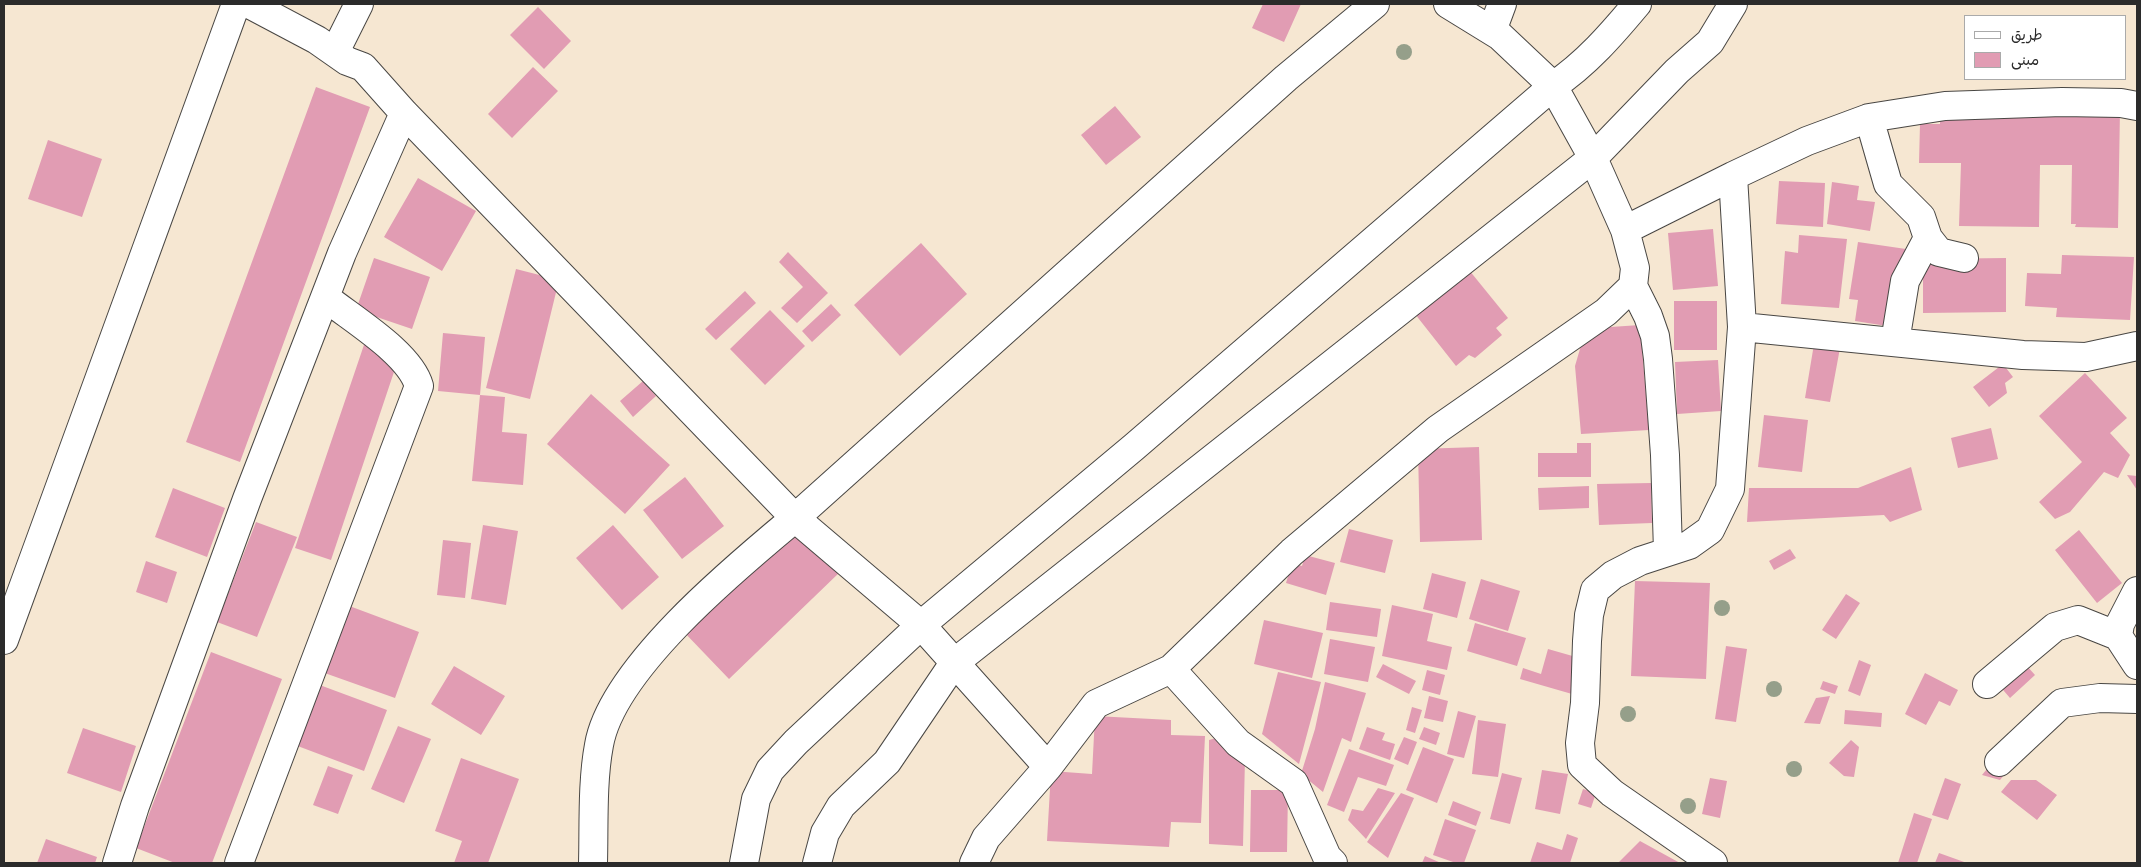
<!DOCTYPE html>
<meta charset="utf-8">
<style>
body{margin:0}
#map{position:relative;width:2141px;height:867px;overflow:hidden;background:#f6e7d2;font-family:Sriracha,"Playpen Sans Arabic",sans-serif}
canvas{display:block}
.frame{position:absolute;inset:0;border:5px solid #2b2b2b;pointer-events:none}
.legend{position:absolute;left:1964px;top:15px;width:162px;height:65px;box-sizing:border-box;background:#fff;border:1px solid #aaa;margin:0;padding:6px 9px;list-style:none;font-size:15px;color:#2b2b2b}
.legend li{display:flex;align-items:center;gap:10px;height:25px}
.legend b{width:25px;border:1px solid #aaa}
</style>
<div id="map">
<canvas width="2141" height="867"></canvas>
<div class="frame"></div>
<ul class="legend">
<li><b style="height:6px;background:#fff"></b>طريق</li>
<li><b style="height:14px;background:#e19cb3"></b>مبنى</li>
</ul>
</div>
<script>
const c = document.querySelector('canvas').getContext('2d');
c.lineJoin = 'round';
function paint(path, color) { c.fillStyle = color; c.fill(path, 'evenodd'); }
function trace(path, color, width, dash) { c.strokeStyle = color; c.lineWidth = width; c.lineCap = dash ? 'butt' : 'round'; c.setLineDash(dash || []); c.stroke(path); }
const building = new Path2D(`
 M1263,4h38l-17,38 -32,-14z
 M538,7l33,34 -27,28 -34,-34z
 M533,67l25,24 -46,47 -24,-24z
 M316,87l54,20 -130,355 -54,-20z
 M1115,106l26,31 -35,28 -25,-30z
 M1940,107l180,3 -2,118 -43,-1 1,-3h-5l1,-59h-32l-1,62 -80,-1 2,-63h-42l1,-39h20z
 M48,140l54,19 -20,58 -54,-18z
 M418,178l58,33 -34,60 -58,-34z
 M1779,181l46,2 -2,44 -47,-3z
 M1832,182l27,4 -2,14 18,2 -5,29 -43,-7z
 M1713,229l5,57 -45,4 -5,-57z
 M1799,235l48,4 -8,69 -58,-4 4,-53 13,2z
 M1858,242l48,7 -6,38 -13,39 -32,-5 3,-21 -9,-1z
 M921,243l46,51 -67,62 -46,-51z
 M788,252l40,41 -31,30 -16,-15 22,-21 -24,-25z
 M2062,255l72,2 -4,63 -74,-3 1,-9 -32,-2 2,-33 34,1z
 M374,258l56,19 -18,52 -56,-19z
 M2006,258v54l-83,1v-54z
 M516,269l43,11 -29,119 -44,-11z
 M1469,270l39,48 -12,10 6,7 -27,23 -6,-3 -13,11 -41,-52z
 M745,291l11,12 -40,37 -11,-11z
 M1674,301h43v49h-43z
 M831,304l10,11 -29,27 -10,-11z
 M770,310l35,36 -40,39 -35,-36z
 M1640,325l9,105 -68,4 -6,-68 7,-24 14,-14z
 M443,333l42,4 -5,58 -42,-4z
 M367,336l35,12 -71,212 -36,-12z
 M1814,344l26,4 -10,54 -25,-4z
 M1718,360l3,51 -44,3 -2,-52z
 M2003,364l10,13 -8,6 2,10 -18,14 -16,-20z
 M2085,373l42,45 -17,15 20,22 -12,23 -14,-6 -34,40 -15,7 -16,-17 43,-40 -43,-46z
 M643,381l13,15 -23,21 -13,-16z
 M591,394l79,71 -45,49 -78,-70z
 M480,395l25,2 -3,35 25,2 -4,51 -51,-4z
 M1764,415l44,5 -6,52 -44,-5z
 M1991,428l7,31 -40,9 -7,-30z
 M1577,443h14v34h-53v-24h39z
 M1479,447l3,93 -62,2 -2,-93z
 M1911,467l11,43 -32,12 -6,-7 -137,7 2,-34h109z
 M2127,475l10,1v14z
 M685,477l39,49 -42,33 -39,-49z
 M1651,483l1,40 -53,2 -2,-41z
 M1589,486v22l-50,2 -1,-22z
 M173,488l52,20 -18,49 -52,-20z
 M256,522l41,15 -40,100 -40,-15z
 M794,522l47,49 -112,108 -47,-49z
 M483,525l35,6 -12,74 -35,-6z
 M613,525l46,52 -37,33 -46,-52z
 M1349,529l44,11 -8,33 -45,-11z
 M2079,530l43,53 -25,20 -42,-53z
 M443,540l28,3 -6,55 -28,-3z
 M1790,549l6,9 -22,12 -5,-9z
 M1305,555l30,8 -9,32 -40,-12 6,-20 10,3z
 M146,561l31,11 -10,31 -31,-11z
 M1432,573l34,9 -9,36 -34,-9z
 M1481,579l39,12 -12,40 -39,-12z
 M1635,581l75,2 -4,96 -75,-3z
 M1846,594l14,9 -24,36 -14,-9z
 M1330,602l51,7 -4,28 -51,-7z
 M344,604l75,28 -24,66 -76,-27z
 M1392,605l41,9 -6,27 25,6 -5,23 -65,-14z
 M1264,620l59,13 -11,45 -58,-14z
 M1475,623l51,15 -9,28 -50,-15z
 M1330,639l45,8 -7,35 -44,-8z
 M1726,646l21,3 -11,73 -21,-3z
 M1548,649l35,10 -11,35 -52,-15 3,-11 18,6z
 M211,652l71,27 -70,184h-37l-39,-15z
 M2017,655l18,20 -25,23 -18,-21z
 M1859,660l12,5 -11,31 -12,-5z
 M1383,664l33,17 -7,13 -33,-17z
 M454,666l51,30 -24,39 -50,-31z
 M1427,670l18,5 -5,20 -18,-5z
 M1278,672l43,10 -22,82 -37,-30z
 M1925,673l33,17 -8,16 -11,-5 -13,24 -21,-11z
 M1823,681l15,5 -3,8 -15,-5z
 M1325,682l41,11 -15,49 -9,-4 -19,54 -22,-18 14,-45z
 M317,684l70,26 -23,61 -69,-26z
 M1429,696l19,5 -5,21 -19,-4z
 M1830,696l-10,28 -16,-1 12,-25z
 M1412,707l10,3 -7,23 -9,-3z
 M1845,710l37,3 -1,14 -37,-3z
 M1458,711l18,5 -12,42 -17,-4z
 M1095,716l76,4v15l34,1 -4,87 -30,-1 -2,25 -122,-6 4,-70 41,3z
 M1478,720l28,4 -8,53 -26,-3z
 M398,726l33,13 -27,64 -33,-14z
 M1367,727l18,6 -3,7 13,4 -5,16 -31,-11z
 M1424,727l16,6 -4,12 -17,-6z
 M83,728l53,18 -15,46 -54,-19z
 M1220,737l25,21 -2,88 -34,-2v-104z
 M1404,737l13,5 -9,23 -14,-6z
 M1851,740l8,7 -5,30 -10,-1 -15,-13z
 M1423,747l31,12 -17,44 -31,-13z
 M2004,748l13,11 -17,21 -18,-5z
 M1349,749l45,16 -8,21 -28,-9 -14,35 -17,-7z
 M461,758l58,21 -31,84h-34l8,-22 -27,-10z
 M328,766l25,9 -15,39 -25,-9z
 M1542,770l26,4 -8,40 -25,-5z
 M1502,773l20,5 -12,46 -20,-5z
 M1710,778l17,3 -7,37 -18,-4z
 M1945,778l16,6 -13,36 -16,-5z
 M2011,780h25l21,15 -20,25 -36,-28z
 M1378,788l17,5 -29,46 -18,-19 4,-11 11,2z
 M1583,789l13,4 -5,15 -13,-4z
 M1251,790h37l-1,62h-37z
 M1401,793l13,5 -26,60 -21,-16z
 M1453,801l28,11 -5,14 -28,-11z
 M1914,813l18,6 -15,44h-19z
 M1445,819l31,11 -12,33h-8l-23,-8z
 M1567,834l11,4 -8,25h-40l7,-21 25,8z
 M46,839l51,18 -2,6h-58z
 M1640,841l40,22h-62z
 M1939,853l28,10h-32z
 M1425,856l16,7h-19z`);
const minor = new Path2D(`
 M249,4l68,36 30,21 16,6 41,46 391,405 126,107 127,142
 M1492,31l10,-27
 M335,52l24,-48
 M1869,118l19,66 33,33 7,21 11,14 25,6
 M1625,230l108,-54
 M1633,286l15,30 7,20 3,23 7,96 3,96
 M1742,327l281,28 63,2 51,-11
 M1895,342l10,-61 23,-43
 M2137,591l-17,33 -2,12 19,29
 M4,640l232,-636
 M1171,669l67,74 56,40 33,74 6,6
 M1987,684l68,-57 23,-7 40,16
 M1999,762l63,-59 38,-5 37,1
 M117,863l18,-57 112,-307 95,-246 62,-140
 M239,863l180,-477c-9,-33 -67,-67 -94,-89
 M593,863c1,-37 -1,-81 6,-118 13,-76 137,-178 196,-227l491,-440 89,-74
 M744,863l12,-64 14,-29 26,-28 125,-117 213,-178 419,-361c33,-22 59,-52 84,-82
 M817,863l8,-30 16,-27 46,-44 67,-99 639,-505 84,-87 33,-29 23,-38
 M974,863l12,-25 62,-71 48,-63 75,-35 121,-117 146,-123 168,-117 27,-26 2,-18 -10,-38 -32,-72 -40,-72 -53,-50 -52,-32
 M1713,863l-101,-70 -30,-28 -2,-22 5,-40 2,-62 2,-26 6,-25 18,-15 27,-14 49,-16 21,-15 20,-41 12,-162 -9,-151 74,-35 62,-23 76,-12 117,-4 59,1 16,3`);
const trees = [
 [1404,52],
 [1722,608],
 [1774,689],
 [1628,714],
 [1794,769],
 [1688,806]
];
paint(building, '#e19cb3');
trace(minor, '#494744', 30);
trace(minor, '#fff', 28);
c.fillStyle = '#959f8a';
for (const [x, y] of trees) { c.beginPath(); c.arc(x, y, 8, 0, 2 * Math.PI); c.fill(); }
</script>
